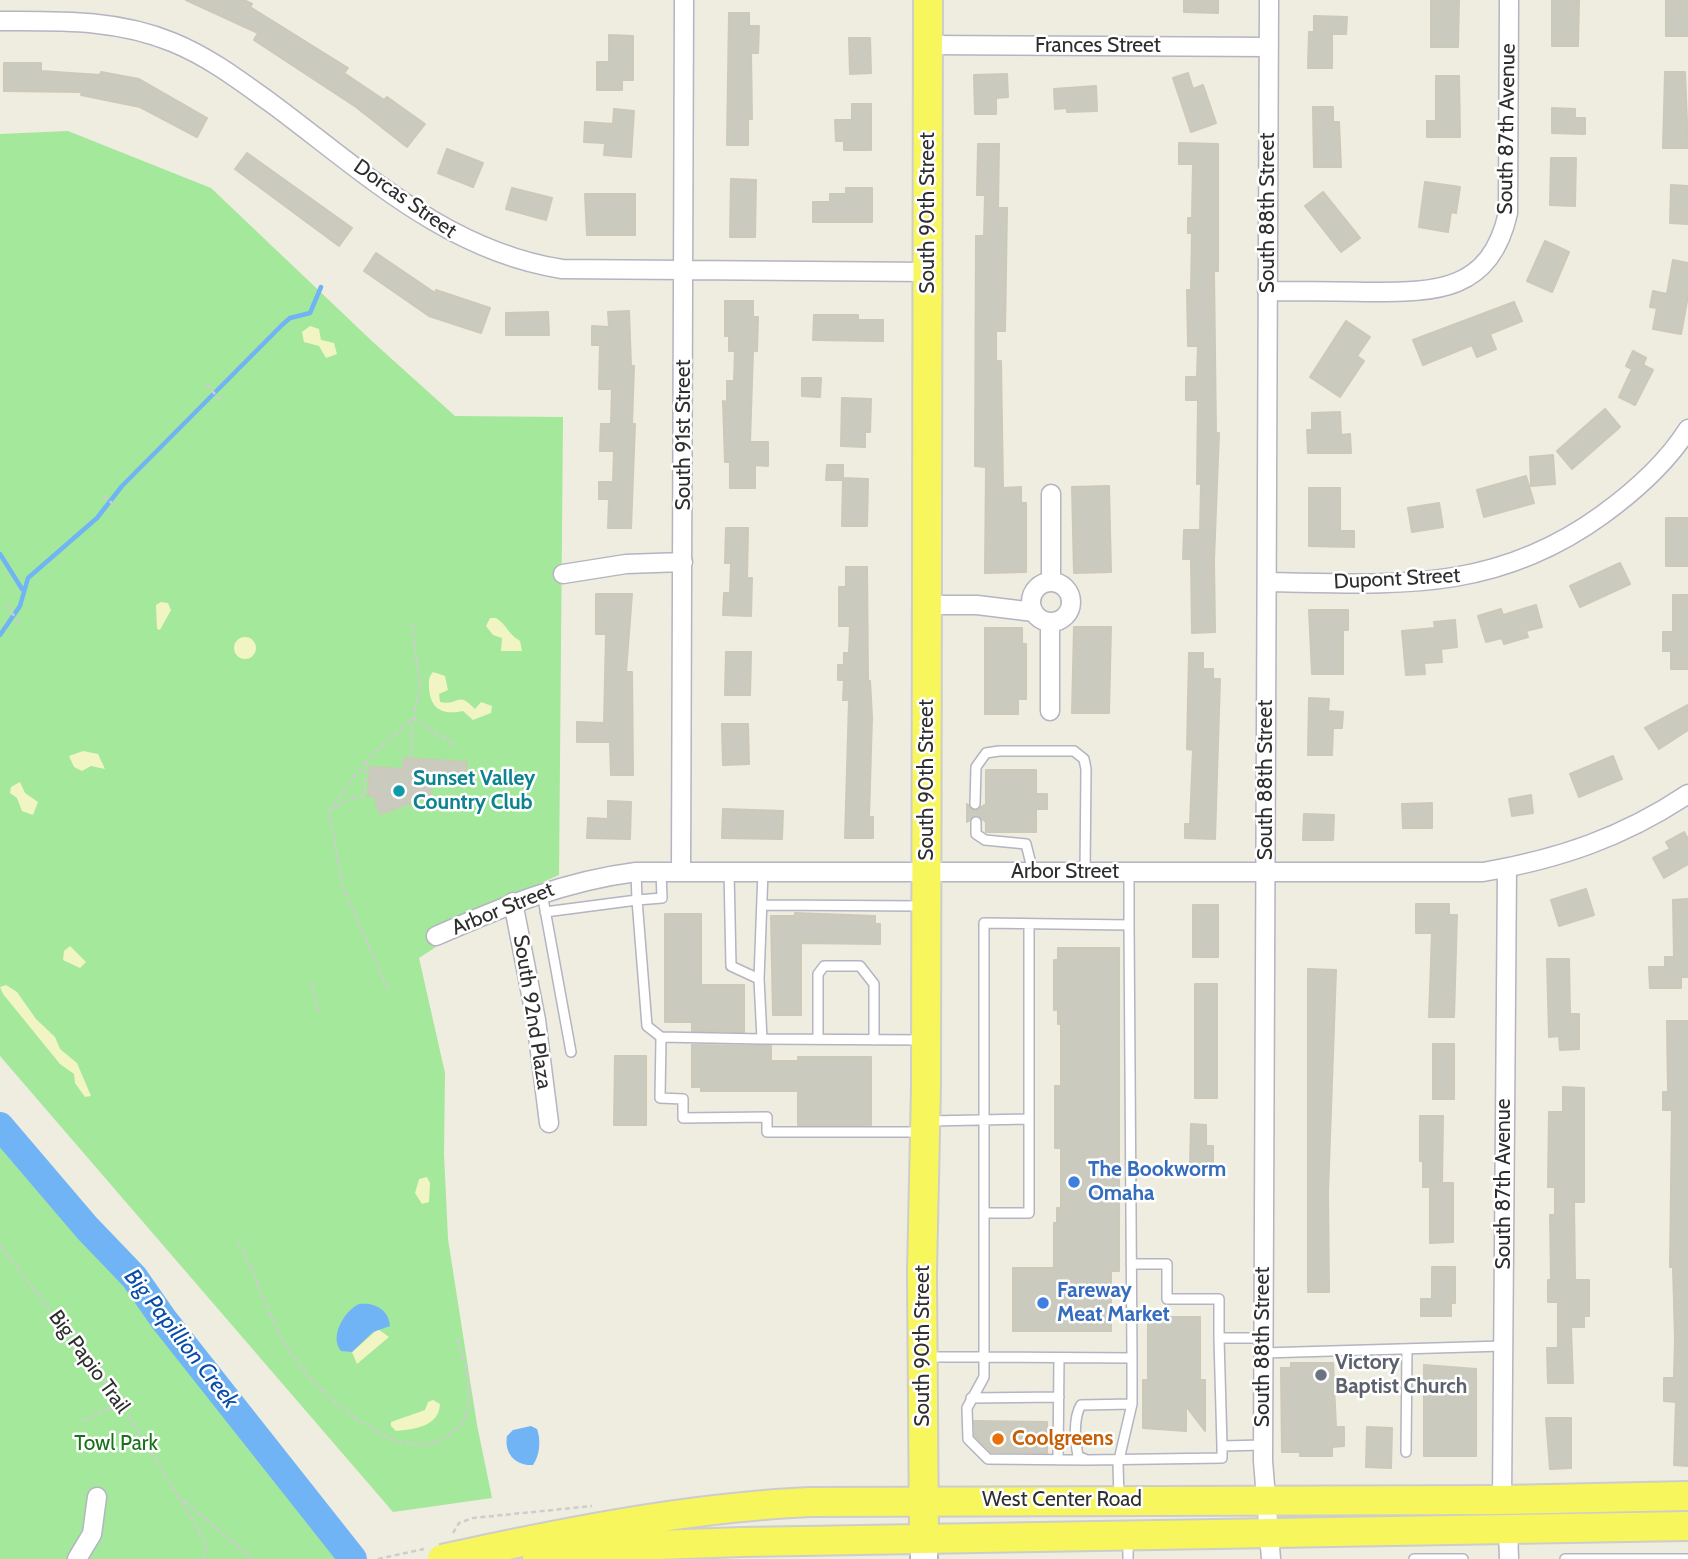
<!DOCTYPE html>
<style>
body{margin:0}
canvas{display:block;background:#efece0}
</style>
<canvas width="1688" height="1559"></canvas>
<script>
const c = document.querySelector('canvas').getContext('2d');
c.lineJoin = 'round';
function paint(path, color) { c.fillStyle = color; c.fill(path, 'evenodd'); }
function trace(path, color, width, dash) { c.strokeStyle = color; c.lineWidth = width; c.lineCap = dash ? 'butt' : 'round'; c.setLineDash(dash || []); c.stroke(path); }
function drawText(font, color, halo, rows, align = 'center') {
  c.font = font + ' Cabin,sans-serif'; c.lineWidth = 5; c.setLineDash([]); c.textBaseline = 'middle'; c.strokeStyle = halo; c.fillStyle = color; for (const [text, x, y, turn = 0] of rows) {
    c.save(); c.translate(x, y); c.rotate((+turn || 0) * Math.PI / 180); c.textAlign = isNaN(turn) ? turn : align; if (halo) c.strokeText(text, 0, 0); c.fillText(text, 0, 0); c.restore();
  }
}
const green = new Path2D(`
 M68,131l143,57 163,155 81,73 108,1 -4,458 -129,57 6,15 -17,11 26,115 -1,81 4,85 29,186 15,73 -99,14 -393,-456v-922z
 M0,1126l87,102 47,49 30,43 189,239h-353z`);
const sand = new Path2D(`
 M310,326l9,3 2,11 13,3 3,11 -11,4 -7,-12 -15,-4 -2,-10z
 M161,602l7,1 3,7 -11,20 -3,-1 -1,-24z
 M490,618h6c11,7 12,16 24,23l2,10h-21l1,-13 -9,-3 -7,-9z
 M234 648a11 11 0 1 1 22 0a11 11 0 1 1-22 0Z
 M433,672l12,4 3,14 -9,4 1,8c20,4 17,-12 35,7l6,-7 11,4 -1,7 -18,7 -10,-9c-20,4 -33,-1 -34,-24 0,-7 -1,-9 4,-15z
 M83,751l15,3 7,15 -14,-3 -9,5 -8,-4 -5,-11z
 M20,782l5,11 13,9 -5,13 -11,-4 -5,-13 -7,-5 1,-6z
 M70,946l16,16 -6,6 -17,-8 1,-9z
 M6,985l11,7 19,27 19,18 5,12 17,14 14,33 -6,1 -10,-14 -1,-9 -14,-10 -57,-70 -3,-7z
 M427,1177l3,6 -1,19 -7,2 -7,-11 4,-14z
 M378,1329l11,8 -32,27 -5,-12z
 M433,1400l7,4c-1,23 -26,25 -44,27l-5,-5v-4l34,-12 3,-8z`);
const water = new Path2D(`
 M359,1304c16,-2 30,6 31,22l-17,6 -21,20 -11,-1c-12,-14 3,-40 18,-47z
 M531,1426l6,3c4,11 3,26 -4,36 -18,1 -29,-12 -26,-29l6,-6z`);
const stream = new Path2D(`
 M0,554l22,35
 M0,635l20,-29 8,-28 69,-60 25,-32 160,-161 8,-7 20,-5 11,-26`);
const river = new Path2D(`
 M0,1126l87,102 47,49 30,43 189,239`);
const building = new Path2D(`
 M186,0h58l8,4 -2,3 98,61 -4,5 40,27 3,-3 38,27 -18,23 -51,-40 -102,-67 4,-7z
 M1184,0h34v13l-34,-1z
 M1431,0h28l-1,47h-27z
 M1552,0h27l-1,46h-26z
 M1666,0h22v36h-22z
 M729,13h20v13h10l-1,27h-7l1,66h-4v26h-21z
 M1314,16l33,1 -1,17h-14v34h-24l1,-36h5z
 M609,35l24,1v44h-11v10h-25v-28h12z
 M849,38h21l1,35 -21,1z
 M4,63h37v8l59,4 1,-3 38,7 68,39 -10,19 -57,-30 -59,-12 1,-3 -78,-1z
 M1665,72h20l3,76h-25z
 M1188,73l5,16 10,-4 13,38 -25,9 -18,-54z
 M1007,74l1,23 -12,1v16h-21l-1,-39z
 M1436,76h23l1,61h-33v-16h9z
 M1096,86l1,25 -30,1v-4l-12,1 -1,-20z
 M852,104h19v46h-27v-9h-8l-1,-21h17z
 M1313,107h20v15h6l2,45h-27z
 M1552,108l23,1v9h10v16l-33,-1z
 M614,109l20,2 -3,46 -27,-2 1,-12 -21,-1 1,-20 28,2z
 M1179,143l39,1v127h-4l2,162h3l-5,127 1,72 -23,1 -1,-74h-8l1,-29h16l1,-46h-4l1,-84h-12v-23h11l1,-31h-10l-1,-56h4l1,-57h-4v-15h4l1,-54h-14z
 M978,144h21l-1,64h9l-2,123h-9v30h5l2,127 18,-1v16h5v69l-41,1 1,-106 -11,-1 1,-230h8l1,-41h-8z
 M447,149l36,14 -10,24 -35,-14z
 M247,153l105,75 -13,18 -104,-77z
 M1551,158h25l-1,48 -25,-1z
 M731,179l25,1 -1,57h-25z
 M1425,182l35,5 -4,26 -5,-1 -3,20 -29,-5z
 M1671,185l17,1v38l-18,-1z
 M512,188l40,10 -6,22 -40,-11z
 M846,188h26v34h-59v-20h17v-8h16z
 M1323,192l37,46 -19,14 -36,-46z
 M585,194h50v41h-48z
 M1545,241l24,11 -17,40 -25,-11z
 M376,253l59,40 1,-3 54,18 -9,25 -52,-17 -65,-45z
 M1673,260l15,3v33l-7,38 -28,-5 4,-21 -7,-1 3,-16 14,3z
 M725,301h28v16h5l-1,34h-4l-3,91h18v24l-13,-1v23h-25v-26h-5l-2,-61 4,1v-21h7l1,-30h-6v-15h-4z
 M1514,302l8,19 -32,13 6,15 -19,8 -5,-12 -49,20 -10,-25z
 M629,311l2,55h3l-2,58h3l-4,104h-23l1,-29h-10v-17h14l1,-31h-14l1,-27h10l1,-35h-13l1,-44h-8v-19l17,1 -1,-15z
 M548,312l1,23h-43v-22z
 M814,315h44v5h25v21l-70,-1z
 M1346,321l24,16 -13,19 7,5 -24,36 -30,-20z
 M1633,351l13,7 -3,7 10,5 -18,35 -16,-8 13,-28 -6,-3z
 M802,378h19l-1,19 -18,-1z
 M842,398l29,1 -1,33h-5v15l-24,-1z
 M1605,409l15,18 -48,42 -15,-18z
 M1340,412l1,23 9,-1 1,19h-43l-1,-23h5v-17z
 M1553,455l2,29 -24,2 -1,-29z
 M827,465h16v15h-17z
 M1526,476l8,27 -50,14 -7,-27z
 M843,478l25,1 -1,47h-25z
 M1109,486l2,86 -37,1 -2,-86z
 M1309,488h31v43h14v16l-45,-1z
 M1439,503l4,24 -31,5 -4,-24z
 M1666,518h22v48h-22z
 M726,528h22l-1,50h5l-1,38 -28,-1 1,-22h6l1,-30h-6z
 M1620,563l10,21 -50,23 -10,-21z
 M846,567h21l1,114h2l2,36 -3,100h4v21h-28l4,-138h-6l1,-20h-6v-15h6v-12h5l1,-27h-11v-39h7z
 M596,594h36l-6,78h6l1,103h-22l-1,-33h-33v-20l27,1 2,-89h-10z
 M1673,595h15v74h-17v-18h-8v-19h10z
 M1536,605l6,22 -16,4 2,6 -24,7 -2,-6 -16,4 -8,-26 23,-7 2,6z
 M1309,610h39v20h-5v44h-31z
 M1455,620l2,27 -16,2 1,13 -18,1 1,11 -19,1 -4,-44 33,-3 -1,-6z
 M1074,627h37l-2,86h-37z
 M985,628h37v16h4v55h-8v15h-33z
 M726,652h25l-1,43h-25z
 M1189,653h14v16h10v10h7l-5,160 -30,-1v-14h5l3,-74 -6,-1z
 M1309,698l20,1 -1,12 15,1 -1,16h-9l-1,27h-24z
 M1688,705v25l-29,19 -14,-21z
 M722,724h26l1,40 -26,1z
 M1613,756l9,23 -43,18 -9,-23z
 M404,758l63,4 -2,24 -34,-2 -1,15h-9l-41,15 -6,-18h-6l2,-29 33,2z
 M986,770h50v24h11v15h-11v23h-50v-10l-9,-7 -10,7v-18l8,7 11,-7z
 M1531,795l2,18 -21,3 -3,-17z
 M608,801l23,1 -1,37 -43,-1 1,-20 20,1z
 M1432,803v25h-29l-1,-24z
 M723,809l60,2 -1,28 -60,-1z
 M1304,814l30,1 -1,25h-30z
 M1684,832l4,7v25l-24,14 -11,-20 17,-9 -4,-7z
 M1586,889l8,26 -35,11 -8,-26z
 M1688,899v78h-7v11h-31l-1,-21h16v-10h9l-1,-57z
 M1416,904h33v11h8l-3,102h-25l3,-84h-16z
 M1193,905h25v52h-25z
 M795,913l80,3v8h5v20l-79,-1v72h-28l-2,-99h24z
 M665,914h36v71h43v47l-52,-1v-9h-27z
 M1058,948h61v323h-8v60h-98v-63h41v-45h3v-15h4v-60h-6v-62h6v-62h-3v-15l-4,1v-50h4z
 M1547,959h22l1,55h9v35l-19,1 -1,-14 -10,1z
 M1308,969l28,1 -8,223 1,99h-21z
 M1195,984h22v114h-22z
 M1667,1021h21v445l-14,-1 2,-63 -12,-1v-23h10l1,-40 -2,-71h-3l2,-157h-9v-18h5z
 M1433,1044h21v55h-21z
 M692,1045l79,1v15h27v-4h73v68h-73v-34h-97v-4h-9z
 M615,1056h31v69h-32z
 M1563,1087l21,1v114h-10l1,78h14v36h-5v11h-13l2,56h-25l-1,-35h11v-46h-10v-22h3l-1,-65h5v-28h-7l1,-75h14z
 M1420,1116h23l-1,67h11v59l-23,1v-56h-7v-26h-3z
 M1191,1124l15,1v21h7v19h-23z
 M1432,1267h23v36h-4v13h-30v-17h11z
 M1148,1317h52v63h5v51l-19,-25v25l-43,-3v-48h5z
 M1291,1363h42l3,64h8v19l-12,1v9h-32v-4h-18l-1,-84h10z
 M1424,1365l52,4v87h-52z
 M1546,1418h25v50l-21,1z
 M974,1421l73,1v31l-56,-1 -16,-16z
 M1367,1427l25,1 -1,40 -25,-1z`);
const path = new Path2D(`
 M206,384l17,19
 M103,496l14,11
 M6,605l15,20
 M413,718l43,28
 M411,754l2,-36 7,-30 -8,-64
 M329,811l19,-12 16,-4 2,-34
 M312,982l7,32
 M388,989l-45,-101 -14,-77 37,-50 47,-43
 M238,1242c17,28 25,59 40,89 24,48 69,87 117,110 15,4 34,5 48,-2 41,-20 24,-69 13,-103
 M0,1245l121,158 78,128 7,15 -2,13
 M83,1421l38,-18
 M184,1501l68,58
 M453,1533l6,-10 14,-5 119,-12`);
const service = new Path2D(`
 M975,804l1,-37 10,-14 13,-2h75l10,8 2,10 -1,103
 M976,822v12l9,6 41,4 7,28
 M661,871l1,27 -25,2 10,126 14,11 -1,61 23,1v19l84,-1v15h153
 M729,871l2,95 28,13 3,60 162,1
 M542,893l29,159
 M764,905l157,1
 M545,912l92,-12 -1,-28
 M759,979l4,-108
 M661,1037l101,2
 M818,1039v-65l6,-8h36l14,18v56
 M929,1121l100,-2
 M984,1213h45v-289
 M1131,1264h36v35h52v39
 M1263,1353l240,-7
 M928,1357h56v-434l145,2v-53
 M971,1398l88,-1
 M1132,1404l-51,1c-8,13 -6,37 -3,51l9,4 135,-2v-12l41,-1
 M1222,1446l-3,-108h44
 M1406,1452l1,-103
 M1058,1460l1,-102
 M1087,1460l-99,-1 -20,-20 -1,-31 17,-31v-20l148,1 -3,-433
 M1119,1498l-1,-34 14,-60v-46
 M1128,1540v19
 M1414,1559h49
 M1565,1559h123`);
const minor = new Path2D(`
 M1269,0l-6,1461 8,98
 M0,21c59,0 116,-2 172,21 37,15 67,38 99,61 92,68 175,148 291,166l366,3
 M928,45l341,2
 M1267,291c33,0 65,0 98,1 68,0 125,2 143,-79l1,-213
 M563,574l63,-10 57,-2
 M1051,582v-88
 M1267,582c127,2 226,12 335,-67 33,-24 64,-51 86,-86
 M1031 602a20 20 0 1 1 40 0a20 20 0 1 1-40 0Z
 M927,605h50l57,7
 M1050,622v89
 M681,870l3,-870
 M513,902l23,118 13,103
 M436,936c66,-29 128,-55 200,-64h847c76,-13 141,-35 205,-78
 M1502,1500l5,-632
 M1508,1528l1,31
 M77,1559l15,-25 5,-37`);
const secondary = new Path2D(`
 M924,1537v22`);
const primary = new Path2D(`
 M924,1537l-2,-264 4,-187 2,-1086
 M493,1548c105,-22 210,-41 317,-46l692,-2 186,-4
 M537,1559l92,-13 113,-4 946,-16`);
const pathBridge = new Path2D(`
 M378,1559l46,-10`);
const primaryBridge = new Path2D(`
 M442,1559l51,-11`);
const markers = [
 [399,791,7,"#0f9aa8"],
 [1074,1182,7,"#3f7fe0"],
 [1043,1303,7,"#3f7fe0"],
 [1321,1375,7,"#6b7280"],
 [998,1439,7,"#e8710a"]
];
const streetNames = [
 ["Frances Street",1098,46],
 ["South 87th Avenue",1507,129,-89],
 ["Dorcas Street",405,199,35],
 ["South 90th Street",928,213,-90],
 ["South 88th Street",1268,213,-90],
 ["South 91st Street",684,435,-90],
 ["Dupont Street",1397,579,-3],
 ["South 90th Street",927,780,-90],
 ["South 88th Street",1266,780,-90],
 ["Arbor Street",1065,872],
 ["Arbor Street",503,909,-22],
 ["South 92nd Plaza",532,1012,81],
 ["South 87th Avenue",1504,1184,-90],
 ["South 90th Street",923,1346,-90],
 ["South 88th Street",1263,1347,-90],
 ["Big Papio Trail",89,1362,54],
 ["West Center Road",1062,1500]
];
const cultureNames = [
 ["Sunset Valley",413,779],
 ["Country Club",413,803]
];
const shopNames = [
 ["The Bookworm",1088,1170],
 ["Omaha",1088,1194],
 ["Fareway",1057,1291],
 ["Meat Market",1057,1315]
];
const worshipNames = [
 ["Victory",1335,1363],
 ["Baptist Church",1335,1387]
];
const foodNames = [
 ["Coolgreens",1012,1439]
];
const parkNames = [
 ["Towl Park",116,1444]
];
const waterNames = [
 ["Big Papillion Creek",181,1339,52]
];
paint(green, '#a4e89b');
paint(sand, '#f1f5c3');
paint(water, '#70b4f5');
trace(stream, '#70b4f5', 4.5);
trace(river, '#70b4f5', 28);
paint(building, '#cbcabe');
trace(building, '#ccc9b9', 2);
trace(service, '#b4b4c2', 12);
trace(minor, '#b4b4c2', 21);
trace(secondary, '#b4b4c2', 30);
trace(primary, '#cdcdcd', 32);
trace(path, '#cdcdcd', 2.5, [5, 3.5]);
trace(service, '#fff', 9);
trace(minor, '#fff', 18);
trace(secondary, '#fff', 26);
trace(primary, '#f8f65d', 28);
trace(primaryBridge, '#cdcdcd', 32, []);
trace(pathBridge, '#cdcdcd', 2.5, [5, 3.5]);
trace(primaryBridge, '#f8f65d', 28);
for (const [x, y, r, color] of markers) { const dot = new Path2D(); dot.arc(x, y, r, 0, 2 * Math.PI); c.fillStyle = color; c.fill(dot); trace(dot, '#fff', 2.5); }
drawText('21px', '#2e2e2e', '#fff', streetNames);
drawText('bold 21px', '#0d838f', '#fff', cultureNames, 'left');
drawText('bold 21px', '#366cbe', '#fff', shopNames, 'left');
drawText('bold 21px', '#5b616d', '#fff', worshipNames, 'left');
drawText('bold 21px', '#c56008', '#fff', foodNames, 'left');
drawText('21px', '#187119', '#fff', parkNames);
drawText('italic 23px', '#074da9', '#fff', waterNames);
</script>
